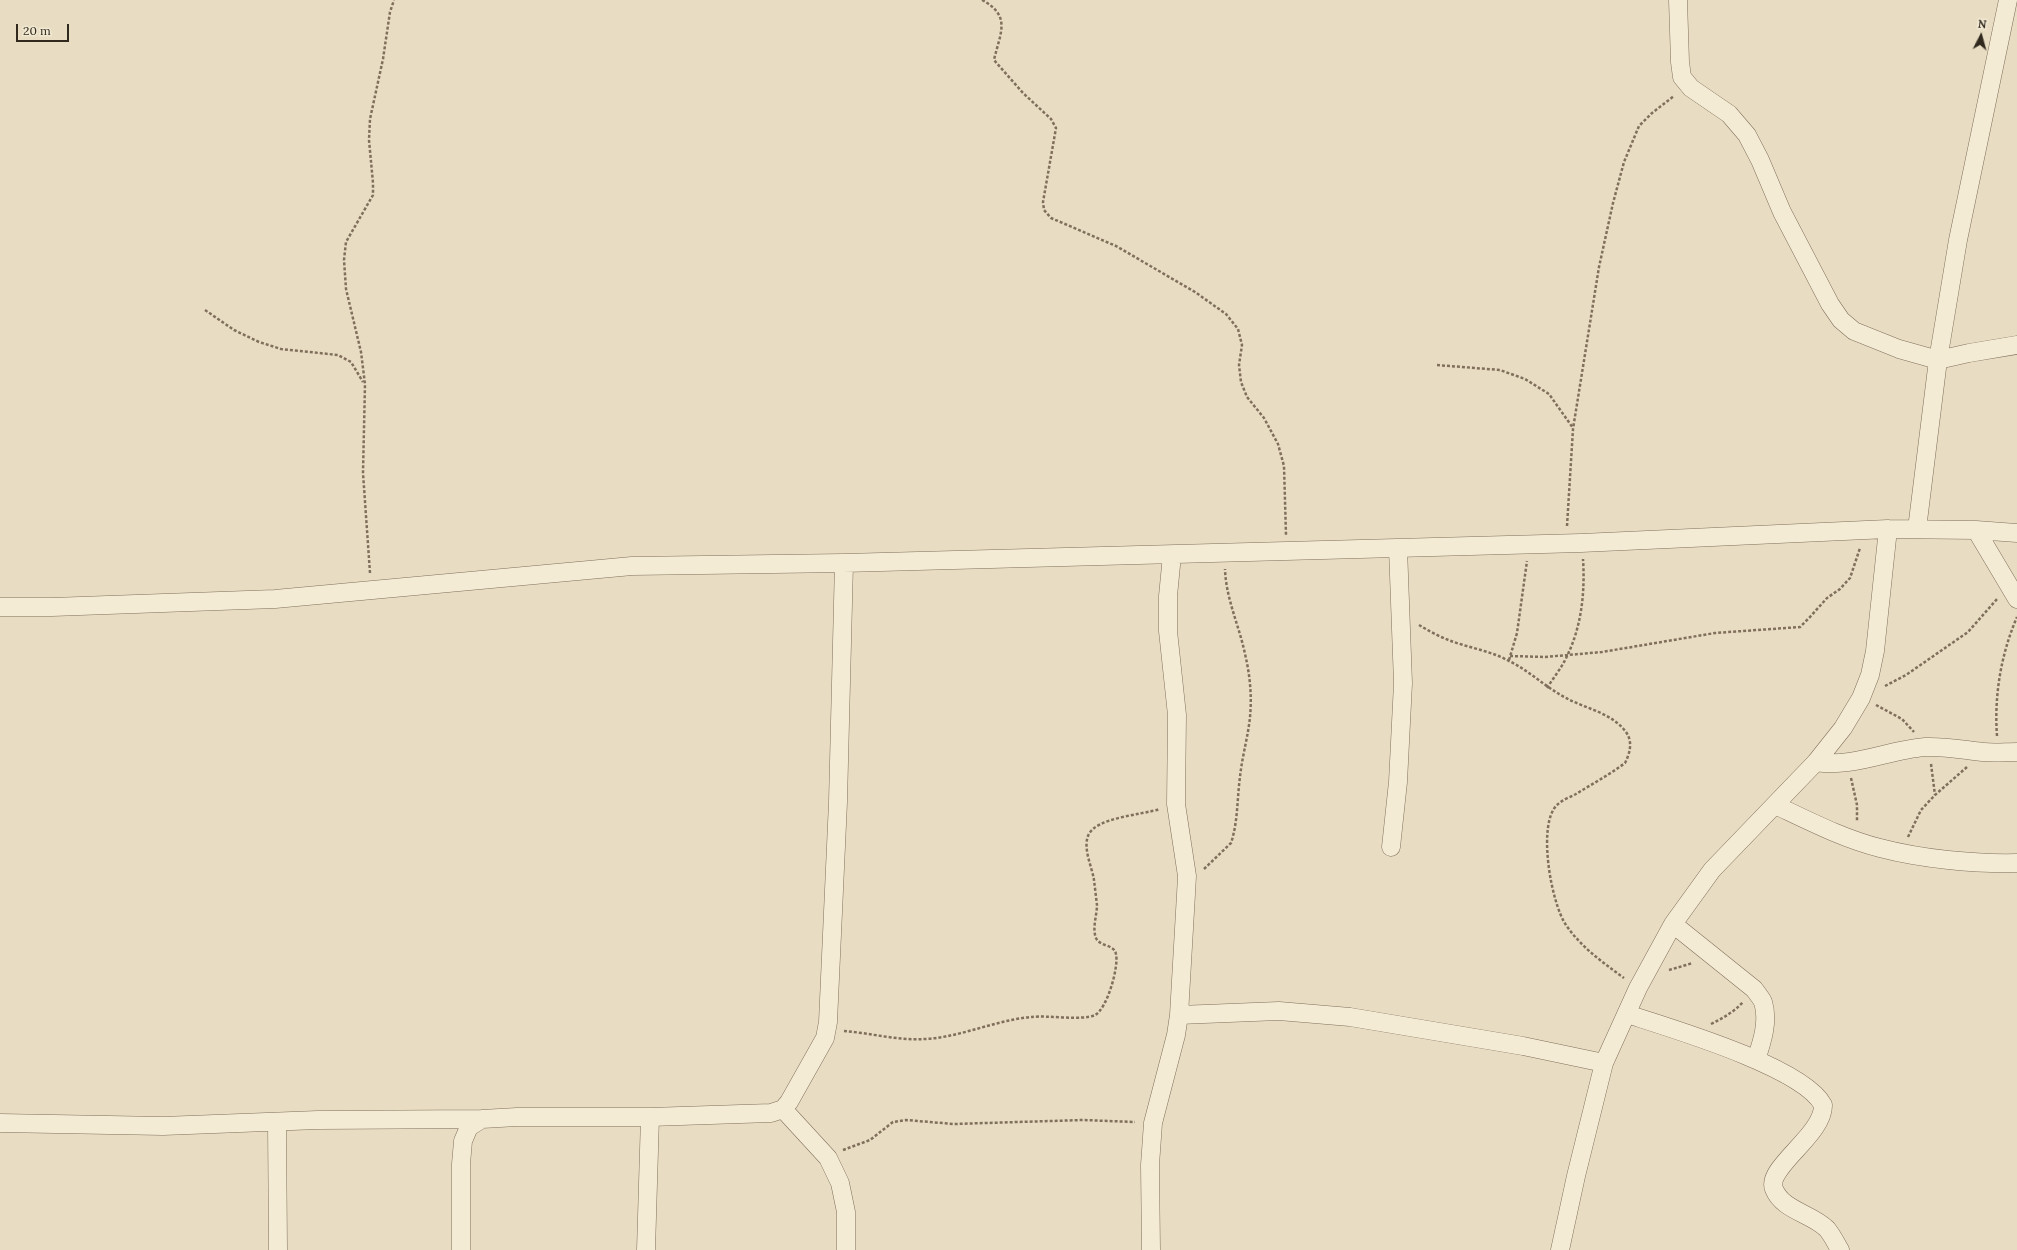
<!DOCTYPE html>
<style>
body{margin:0}
#map{position:relative;width:2017px;height:1250px;overflow:hidden;background:#e8ddc3;font-family:Lora,serif}
canvas{display:block}
.north{position:absolute;left:1961px;top:16px;width:40px;height:40px;-webkit-text-stroke:3px #f0e8d1;paint-order:stroke;rotate:6deg;font-size:11px;font-weight:700;line-height:16px;text-align:center;color:#31281e}
.north::after{content:'';display:block;margin:auto;width:14px;height:18px;background:#31281e;clip-path:polygon(50% 0,100% 100%,50% 72%,0 100%)}
.scale{position:absolute;left:16px;top:24px;width:53px;height:18px;box-sizing:border-box;border:2px solid #31281e;border-top:0;padding-left:5px;font-size:12px;line-height:14px;white-space:nowrap;color:#31281e;-webkit-text-stroke:3px #f0e8d1;paint-order:stroke}
</style>
<div id="map">
<canvas width="2017" height="1250"></canvas>
<div class="north">N</div>
<div class="scale">20 m</div>
</div>
<script>
const c = document.querySelector('canvas').getContext('2d');
c.lineJoin = 'round';
function trace(path, color, width, dash) { c.strokeStyle = color; c.lineWidth = width; c.lineCap = dash ? 'butt' : 'round'; c.setLineDash(dash || []); c.stroke(path); }
const path = new Path2D(`
 M982,0c30,16 18,33 12,60l29,33 28,26 5,9 -13,74 1,8 7,8 65,28 79,46 31,22 12,15 4,16 -3,20 2,17 6,15 17,21 14,26 6,22 2,69
 M205,310l29,20 25,12 22,7 57,6 13,7 12,20
 M1437,365l63,5 25,9 24,15 24,34
 M1567,526l6,-97 26,-162 14,-64 11,-41 15,-36 13,-13 22,-17
 M370,573l-7,-100 2,-89 -4,-32 -15,-63 -2,-29 2,-18 27,-47v-12l-4,-43 1,-21 13,-60 7,-47 4,-12
 M1419,625c10,6 21,12 32,16 19,7 40,10 58,20 21,10 37,27 59,38 19,10 44,14 58,33 7,10 4,21 -1,31 -16,12 -33,21 -49,31 -6,3 -14,6 -19,11 -20,19 -6,98 9,120 15,22 36,37 58,53
 M1510,656l35,1 57,-5 113,-19 85,-6 10,-10 17,-19 13,-9 10,-11 10,-30
 M1509,660l8,-27 10,-72
 M1885,686l21,-11 62,-43 29,-33
 M1547,688c7,-11 16,-22 21,-34 14,-30 17,-63 15,-95
 M1876,705l26,14 12,13
 M1997,736c-3,-40 4,-82 20,-119
 M1931,764l4,31
 M1851,778l6,27v17
 M1908,837l13,-27 14,-15 32,-28
 M1204,869l27,-26c7,-21 6,-44 9,-66 2,-20 8,-40 10,-60 2,-21 0,-42 -5,-63 -6,-29 -19,-55 -20,-85
 M1669,970l24,-7
 M1711,1024c12,-6 23,-12 32,-22
 M844,1031c26,2 55,10 81,8 37,-2 70,-19 107,-22 15,-2 51,4 63,-2 12,-6 24,-48 21,-61 -2,-10 -16,-7 -20,-16 -4,-10 1,-23 1,-33 -1,-8 -2,-17 -3,-25 -2,-13 -11,-31 -6,-44 7,-19 54,-21 72,-27
 M843,1150l27,-10 23,-18 13,-2 48,4 129,-4 52,2`);
const minor = new Path2D(`
 M1678,0l2,62 2,15 9,11 38,26 18,21 13,25 22,52 48,92 11,16 13,11 45,18 39,11 31,-7 48,-8
 M1917,529l21,-169 20,-120 50,-240
 M1976,530l41,69
 M0,607h52l223,-8 357,-33 212,-3 737,-20 307,-14 88,1 41,3
 M1816,762c37,6 72,-12 109,-15 19,-1 39,3 58,5 11,1 23,0 34,0
 M1775,805c34,16 69,34 105,43 42,11 94,16 137,15
 M1391,847l7,-65 5,-99 -5,-135
 M1673,924l81,65c3,4 7,9 9,13 6,19 -1,40 -7,58
 M1627,1014c43,14 176,53 196,91 1,30 -58,63 -49,84 9,22 37,24 53,40 5,6 9,14 13,21
 M1179,1015l100,-4 71,6 173,29 81,17
 M783,1109l45,49 12,25 6,29v38
 M277,1122l1,128
 M0,1123l163,3 155,-6 164,-1
 M461,1250v-86l2,-23 6,-14 13,-8 35,-2h133l121,-4 12,-4 6,-7 36,-64 3,-16 10,-220 6,-239
 M646,1250l4,-133
 M1151,1250l-1,-85 3,-42 23,-88 3,-20 7,-121 1,-18 -11,-72 1,-89 -9,-84v-35l4,-41
 M1560,1250l16,-74 28,-113 34,-75 35,-64 39,-54 104,-108 27,-34 18,-30 9,-23 5,-24 13,-122`);
trace(minor, '#806f5c', 19);
trace(path, '#806f5c', 2.5, [3, 2]);
trace(minor, '#f4ebd5', 18);
</script>
